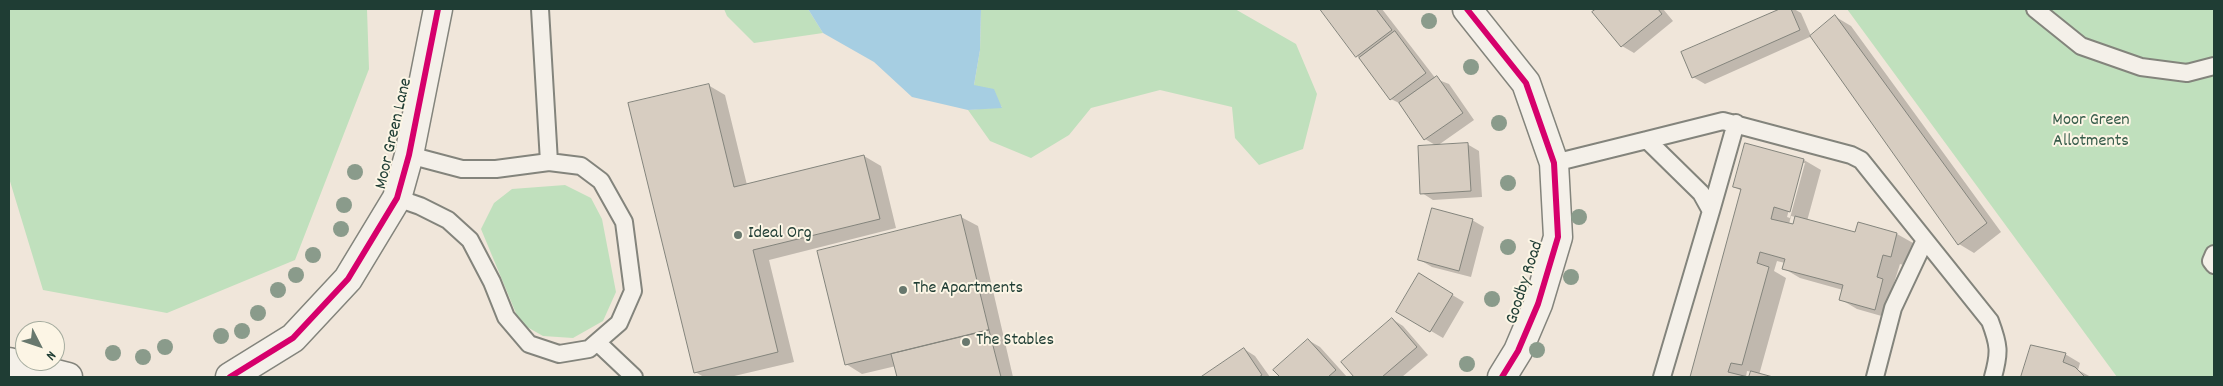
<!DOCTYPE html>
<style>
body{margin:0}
#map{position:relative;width:2223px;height:386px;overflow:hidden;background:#f0e6da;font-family:Dekko,sans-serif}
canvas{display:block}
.frame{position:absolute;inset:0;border:10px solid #1f3d34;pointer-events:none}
.north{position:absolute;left:15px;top:321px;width:50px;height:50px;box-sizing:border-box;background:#fcf5e5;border:1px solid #a4ab9e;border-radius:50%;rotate:131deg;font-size:14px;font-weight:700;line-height:20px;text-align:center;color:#1f3d34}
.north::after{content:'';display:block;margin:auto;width:18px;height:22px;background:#68786e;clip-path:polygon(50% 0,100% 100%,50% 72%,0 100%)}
</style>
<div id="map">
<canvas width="2223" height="386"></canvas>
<div class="frame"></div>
<div class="north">N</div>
</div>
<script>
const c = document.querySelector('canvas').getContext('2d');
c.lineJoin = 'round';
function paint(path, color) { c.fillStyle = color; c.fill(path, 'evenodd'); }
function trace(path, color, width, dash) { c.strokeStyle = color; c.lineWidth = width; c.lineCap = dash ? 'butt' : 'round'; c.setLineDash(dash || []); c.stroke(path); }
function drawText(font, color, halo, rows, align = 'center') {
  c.font = font + ' Dekko,sans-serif'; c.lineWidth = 4; c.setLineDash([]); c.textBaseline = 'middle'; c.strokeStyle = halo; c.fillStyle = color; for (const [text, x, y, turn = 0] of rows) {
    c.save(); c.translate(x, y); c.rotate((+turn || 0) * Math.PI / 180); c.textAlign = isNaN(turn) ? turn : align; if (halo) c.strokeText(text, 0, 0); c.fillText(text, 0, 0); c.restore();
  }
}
const green = new Path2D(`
 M9,9h358l2,60 -74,191 -128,53 -124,-23 -34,-112z
 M724,9h84l15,24 -69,10 -27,-27z
 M981,9h254l61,35 21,50 -14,55 -44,16 -24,-27 -3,-31 -72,-17 -69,18 -22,27 -38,23 -41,-17 -22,-31 34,-3 -28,-22 6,-35z
 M1847,9h367v368h-97z
 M565,185l26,13 11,21 14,73 -13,29 -30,17 -30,-2 -23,-13 -39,-94 13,-26 18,-14z`);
const water = new Path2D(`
 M808,9h173l-1,41 -6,35 20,4 8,19 -34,2 -56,-13 -38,-35 -51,-29z`);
const shadow = new Path2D(`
 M1321,9h61l54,70 13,5 25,36 -37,26 -12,-7 -24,-35 -10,-5z
 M1598,9h65l10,12 -39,32 -12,-7 -28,-34z
 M1783,9h11l7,4 10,23 25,-19 15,9 150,206 -27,21 -15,-9 -147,-208 -107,48 -12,-7 -10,-24z
 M708,85l17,10 22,90 117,-29 17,10 15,62 -127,32 25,102 -64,15h-26l-9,-5z
 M1467,144l12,7 3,46 -49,3 -11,-7z
 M1746,145l58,15 17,10 -14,51 49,13h41l16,9 -6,23 -7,-2 -7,22 7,4 -8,29 -35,-10 -17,-10 3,-9 -43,-12 -17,-10 2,-5 -8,-2 -3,10 12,7 -27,97 9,2h-18l2,-5 -5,-1 -1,6h-54l50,-186 -8,-4zM1802,163h3l-15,55 -3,-1zM1791,216l5,1 -2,9 -5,-2z
 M961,217l17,9 35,151h-114l-3,-11 -34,8 -16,-10z
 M1472,220l12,7 -13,50 -39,-10 -12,-7z
 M1419,275l45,27 -21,36 -46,-27z
 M1392,319l11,7 25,29 -26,22h-47l-13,-15z
 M1308,340l12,7 27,30h-66l-6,-7z
 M2032,347l33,7 15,9 -2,7 13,7h-69z
 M1244,349l11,7 15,21h-66z`);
const building = new Path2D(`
 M1320,9h56l16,21 -36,27z
 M1596,9h62l4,5 -41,33 -29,-35z
 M1780,9h11l9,21 -108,48 -11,-26z
 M1835,15l152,208 -29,22 -148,-209z
 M1395,31l31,42 -36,27 -31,-42z
 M1437,76l26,37 -39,27 -25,-37z
 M709,84l25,103 130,-32 16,64 -127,31 25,102 -84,21 -66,-270z
 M1468,143l3,48 -51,3 -2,-48z
 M1745,143l59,16 -14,53 -16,-5 -3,12 22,5 2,-8 60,16 3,-10 39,11 -6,24 -8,-2 -6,22 6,2 -8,31 -36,-10 4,-15 -61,-16 3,-10 -25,-7 -3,11 12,4 -27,98 -11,-2 -3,9 20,5h-58l51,-188 -8,-2z
 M1432,208l41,11 -14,52 -41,-11z
 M961,215l28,115 -144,35 -28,-114z
 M1419,273l34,21 -23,38 -34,-20z
 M1392,318l25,29 -35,30h-28l-13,-15z
 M989,330l12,47h-104l-6,-23z
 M1308,339l28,31 -8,7h-48l-7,-7z
 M2031,345l35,8 -3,9 12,5 10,10h-64z
 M1244,348l18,27 -3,2h-58z
 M1751,371l22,6h-24z`);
const lane = new Path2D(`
 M540,9l9,153
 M2035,9l46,37 60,21 46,6 27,-7
 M1647,140l76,-19 128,34 10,5 129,161c9,24 10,31 3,56
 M1554,163l93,-23 54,53 10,18 -49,166
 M397,198l23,8 28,14 22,20 22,42 14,35 23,27 30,10 30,-5 30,-26 14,-32 -9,-69 -23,-41 -20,-15 -32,-4 -53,7h-34l-53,-14
 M1711,211l25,-88
 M2214,254l-3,7 3,4
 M597,342l37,35
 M1875,377l18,-69 32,-68`);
const street = new Path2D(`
 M1467,9l59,74 28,80 4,74 -20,67 -20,47 -16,26
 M230,377l63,-39 55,-59 49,-81 12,-43 29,-146`);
const secondary = new Path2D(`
 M9,362l59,15`);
const cycleway = new Path2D(`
 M1467,9l59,74 28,80 4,74 -20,67 -20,47 -16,26
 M230,377l63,-39 55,-59 49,-81 12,-43 29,-146`);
const trees = [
 [1429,21],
 [1471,67],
 [1499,123],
 [355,172],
 [1508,183],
 [344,205],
 [1579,217],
 [341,229],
 [1508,247],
 [313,255],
 [296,275],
 [1571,277],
 [278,290],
 [1492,299],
 [258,313],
 [242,331],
 [221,336],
 [165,347],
 [1537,350],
 [113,353],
 [143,357],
 [1467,364]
];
const markers = [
 [738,235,5,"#68786e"],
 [903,290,5,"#68786e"],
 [966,342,5,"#68786e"]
];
const parkNames = [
 ["Moor Green",2091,122],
 ["Allotments",2091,143]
];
const streetNames = [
 ["Moor Green Lane",395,134,-77],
 ["Goodby Road",1526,283,-72]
];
const poiNames = [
 ["Ideal Org",748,235],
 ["The Apartments",913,290],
 ["The Stables",976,342]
];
paint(green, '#c0e0bd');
paint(water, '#a6cee2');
paint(shadow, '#0003');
paint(building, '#d7cdc1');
trace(building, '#83847c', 1);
trace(lane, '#83847c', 20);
trace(street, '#83847c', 31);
trace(secondary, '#83847c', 31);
trace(lane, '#f4f0e9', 16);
trace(street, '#f4f0e9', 28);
trace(secondary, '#f4f0e9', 28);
trace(cycleway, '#d6006c', 6);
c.fillStyle = '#8a9b8b';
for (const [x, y] of trees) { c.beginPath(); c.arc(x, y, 8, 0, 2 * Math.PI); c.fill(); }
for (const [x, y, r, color] of markers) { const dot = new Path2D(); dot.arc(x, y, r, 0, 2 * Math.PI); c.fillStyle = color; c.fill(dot); trace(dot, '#fcf5e5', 2); }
drawText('18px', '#375d4b', '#fcf5e5', parkNames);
drawText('18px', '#1f3d34', '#fcf5e5', streetNames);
drawText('18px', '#1f3d34', '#fcf5e5', poiNames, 'left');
</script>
